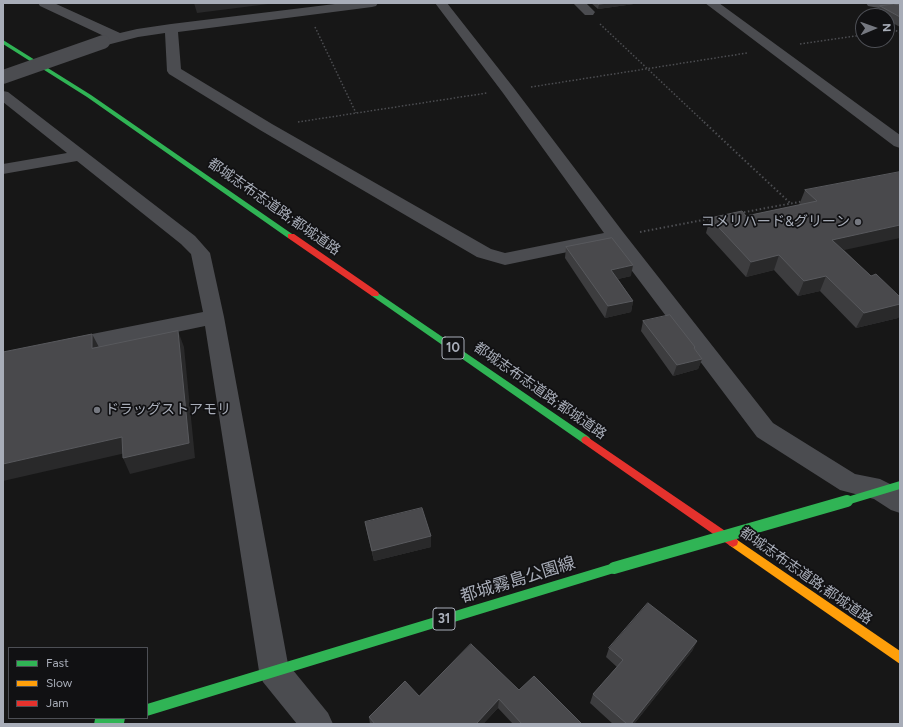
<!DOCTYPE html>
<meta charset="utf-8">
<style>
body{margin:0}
#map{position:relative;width:903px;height:727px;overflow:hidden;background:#171717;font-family:Figtree,sans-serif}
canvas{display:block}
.frame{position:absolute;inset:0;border:4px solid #a8adb8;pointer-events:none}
.legend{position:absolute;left:8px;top:647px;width:140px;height:72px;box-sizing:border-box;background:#111113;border:1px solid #4d4f55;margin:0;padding:5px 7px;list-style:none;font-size:12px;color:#a8adb8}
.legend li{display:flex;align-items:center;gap:8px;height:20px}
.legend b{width:20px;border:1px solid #4d4f55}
.north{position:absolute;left:855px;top:8px;width:40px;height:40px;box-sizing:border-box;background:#111113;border:1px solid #4d4f55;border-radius:50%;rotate:88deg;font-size:11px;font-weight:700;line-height:16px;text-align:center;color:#a8adb8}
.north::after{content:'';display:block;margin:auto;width:14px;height:18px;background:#757880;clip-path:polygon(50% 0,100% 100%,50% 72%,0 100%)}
</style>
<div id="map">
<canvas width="903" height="727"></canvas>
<div class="frame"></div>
<ul class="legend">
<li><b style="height:5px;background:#30b455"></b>Fast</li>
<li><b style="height:5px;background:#ff9f0a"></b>Slow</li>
<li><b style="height:5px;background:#e5322d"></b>Jam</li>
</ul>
<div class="north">N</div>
</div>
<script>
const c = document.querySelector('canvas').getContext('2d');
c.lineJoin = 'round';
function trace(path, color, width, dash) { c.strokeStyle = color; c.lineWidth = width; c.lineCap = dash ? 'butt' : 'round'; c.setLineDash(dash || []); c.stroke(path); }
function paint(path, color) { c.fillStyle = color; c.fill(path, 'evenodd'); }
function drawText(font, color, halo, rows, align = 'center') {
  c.font = font + ' Figtree,"Noto Sans JP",sans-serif'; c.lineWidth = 3.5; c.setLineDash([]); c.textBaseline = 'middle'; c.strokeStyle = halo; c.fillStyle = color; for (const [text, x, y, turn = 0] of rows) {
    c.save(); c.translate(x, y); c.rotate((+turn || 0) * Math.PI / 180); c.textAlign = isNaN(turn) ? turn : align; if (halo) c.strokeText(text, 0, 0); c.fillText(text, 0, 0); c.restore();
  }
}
const pathFar1 = new Path2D(`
 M600,24l105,99
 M887,25l13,8
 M315,27l41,86
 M887,31l7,-1
 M800,44l63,-9
 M531,87l216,-34
 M298,122l189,-29`);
const path = new Path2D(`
 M704,122l86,81
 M740,213l64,-12
 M640,232l73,-14`);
const street = new Path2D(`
 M38,3h16l66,30 17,-4 34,-5 172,-21h35l-2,3 -4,1 -194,25 3,37 91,55 219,125 14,4 99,-20 -101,-140 -68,-90h12l66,84 110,145 150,191 82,51 25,5 20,10v24l-9,-3 -17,-11 -34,-9 -83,-53 -146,-194 -106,22 -28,-8 -217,-127 -91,-56 -2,-3 -2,-38 -27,4 -35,9 -5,-1 -2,-3 2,-3 8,-2 -66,-31z
 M573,3h13l9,9 -2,3h-8z
 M705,3h14l181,132v13l-6,-2z
 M866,3l34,1v8l-32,-6z
 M3,91l5,1 187,144 15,17 14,64 64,347 40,49 5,11h-36l-34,-42 -4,-11 -54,-345 -138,29 -8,-3 -3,-5 3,-5 8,-3 136,-27 -12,-58 -10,-10 -104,-83 -74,13v-10l64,-11 -64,-51z`);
const fast = new Path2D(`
 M3,40l88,55 204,141 -4,2h-3l-201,-141 -84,-53z
 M375,291l214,146 2,3 -2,3 -3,1 -3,-1 -211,-147 -1,-2z
 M900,481v8l-53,16 -4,-1 -1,-3 1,-3 4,-1z
 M614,563l4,1 2,4 -2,4 -4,1 -467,143v-12z
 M99,718h26l-1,5 -4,1h-26l1,-5z`);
const slow = new Path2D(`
 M733,537l167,114v13l-171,-119 -1,-3 1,-3z`);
const jam = new Path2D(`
 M288,234h6l84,58 1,2 -1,2h-6l-84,-58z
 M586,436l151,103 1,3 -1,3 -4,2 -4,-2 -146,-102 -2,-3 2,-3z`);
const streetBridge = new Path2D(`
 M3,77l100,-35`);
const fastBridge = new Path2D(`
 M614,568l233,-67`);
const wall = new Path2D(`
 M591,3h50l-43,6z
 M900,5v22l-13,-7v-4h-6l-4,-2 3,-8z
 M900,172l-56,78 27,26 29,21v18l-2,3 -42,10 -36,-37 -22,5 -24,-26 -28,7 -40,-44 4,-15 36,-2 53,-11 6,-15z
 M566,247l65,29 -13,3 15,22 -2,11 -26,6 -40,-60z
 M643,321l52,26v2l7,10 -4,10 -25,7 -32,-45z
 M365,522l66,14v11l-57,14 -7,-29z
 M697,641l-5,10 -58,73h-21l-23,-21 3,-9 24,-27 -11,-10 3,-9z
 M519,690l63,34h-69l-15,-16 -15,16h-113l-1,-7 50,-21z`);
const shadedWall = new Path2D(`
 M194,3h82l-79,10z
 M609,3h32l-43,6 1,-5z
 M900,225v13l-74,16 6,-14z
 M779,255l-5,15 -28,7 5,-15z
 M633,265l-2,11 -22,5 2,-11z
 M826,276l-6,15 -22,5 6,-15z
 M633,301l-2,11 -26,6 3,-12z
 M900,304v11l-2,3 -42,10 8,-15z
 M178,331l6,16 11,111 -65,16 -7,-16z
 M92,334l8,15 -8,-1z
 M702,359l-4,10 -25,7 4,-11z
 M122,437l8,15 -127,29v-17z
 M431,536v11l-57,14 -2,-10z
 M697,641l-5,10 -58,73h-3z
 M499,699l-1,9 -15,16h-7z`);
const building = new Path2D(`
 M597,3h12l-10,1z
 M894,4l6,1v12l-20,-11z
 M900,172v53l-68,15 39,36 5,-2 24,23v7l-36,9 -38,-37 -22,5 -25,-26 -28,7 -41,-44 32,-7 4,5 71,-15 -12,-11z
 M612,238l21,27 -22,5 22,31 -25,5 -42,-59z
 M670,315l25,32 -1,1 8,11 -25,6 -34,-44z
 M178,331l11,112 -66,15 -1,-21 -119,27v-112l89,-18v14z
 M422,508l9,28 -59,15 -7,-29z
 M648,603l49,38 -66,83h-4l-34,-30 30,-34 -14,-12z
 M471,644l48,46 15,-14 48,48h-60l-23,-25 -23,25h-101l-6,-7 36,-36 14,15z`);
const markers = [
 [858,222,4,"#757880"],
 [97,410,4,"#757880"]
];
const shields = [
 [453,348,22],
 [444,619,22]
];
const shieldNames = [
 ["10",453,348],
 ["31",444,619]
];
const streetNames = [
 ["都城志布志道路;都城道路",274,207,35],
 ["都城志布志道路;都城道路",540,391,35],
 ["都城志布志道路;都城道路",806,576,35]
];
const poiNames = [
 ["コメリハード&グリーン",850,222],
 ["ドラッグストアモリ",105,410,"left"]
];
const nearStreetnames = [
 ["都城霧島公園線",518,580,-17]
];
trace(pathFar1, '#4d4e52', 1.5, [1.5, 2]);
trace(path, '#4d4e52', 2, [1.5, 2.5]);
paint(street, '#4b4c50');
paint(fast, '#30b455');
paint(slow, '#ff9f0a');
paint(jam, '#e5322d');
trace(streetBridge, '#4b4c50', 14);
trace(fastBridge, '#30b455', 12);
paint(wall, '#3d3d3f');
paint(shadedWall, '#29292a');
paint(building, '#49494c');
trace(building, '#58595d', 1);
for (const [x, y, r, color] of markers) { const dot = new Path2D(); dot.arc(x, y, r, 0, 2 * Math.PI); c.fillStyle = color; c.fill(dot); trace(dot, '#111113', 1.5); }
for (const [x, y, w] of shields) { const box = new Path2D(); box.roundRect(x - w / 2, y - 11, w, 22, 3); c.fillStyle = '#111113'; c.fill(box); trace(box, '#a8adb8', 1); }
drawText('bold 13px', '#a8adb8', null, shieldNames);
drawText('14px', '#a8adb8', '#111113', streetNames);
drawText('14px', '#a8adb8', '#111113', poiNames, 'right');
drawText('17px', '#a8adb8', '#111113', nearStreetnames);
</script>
